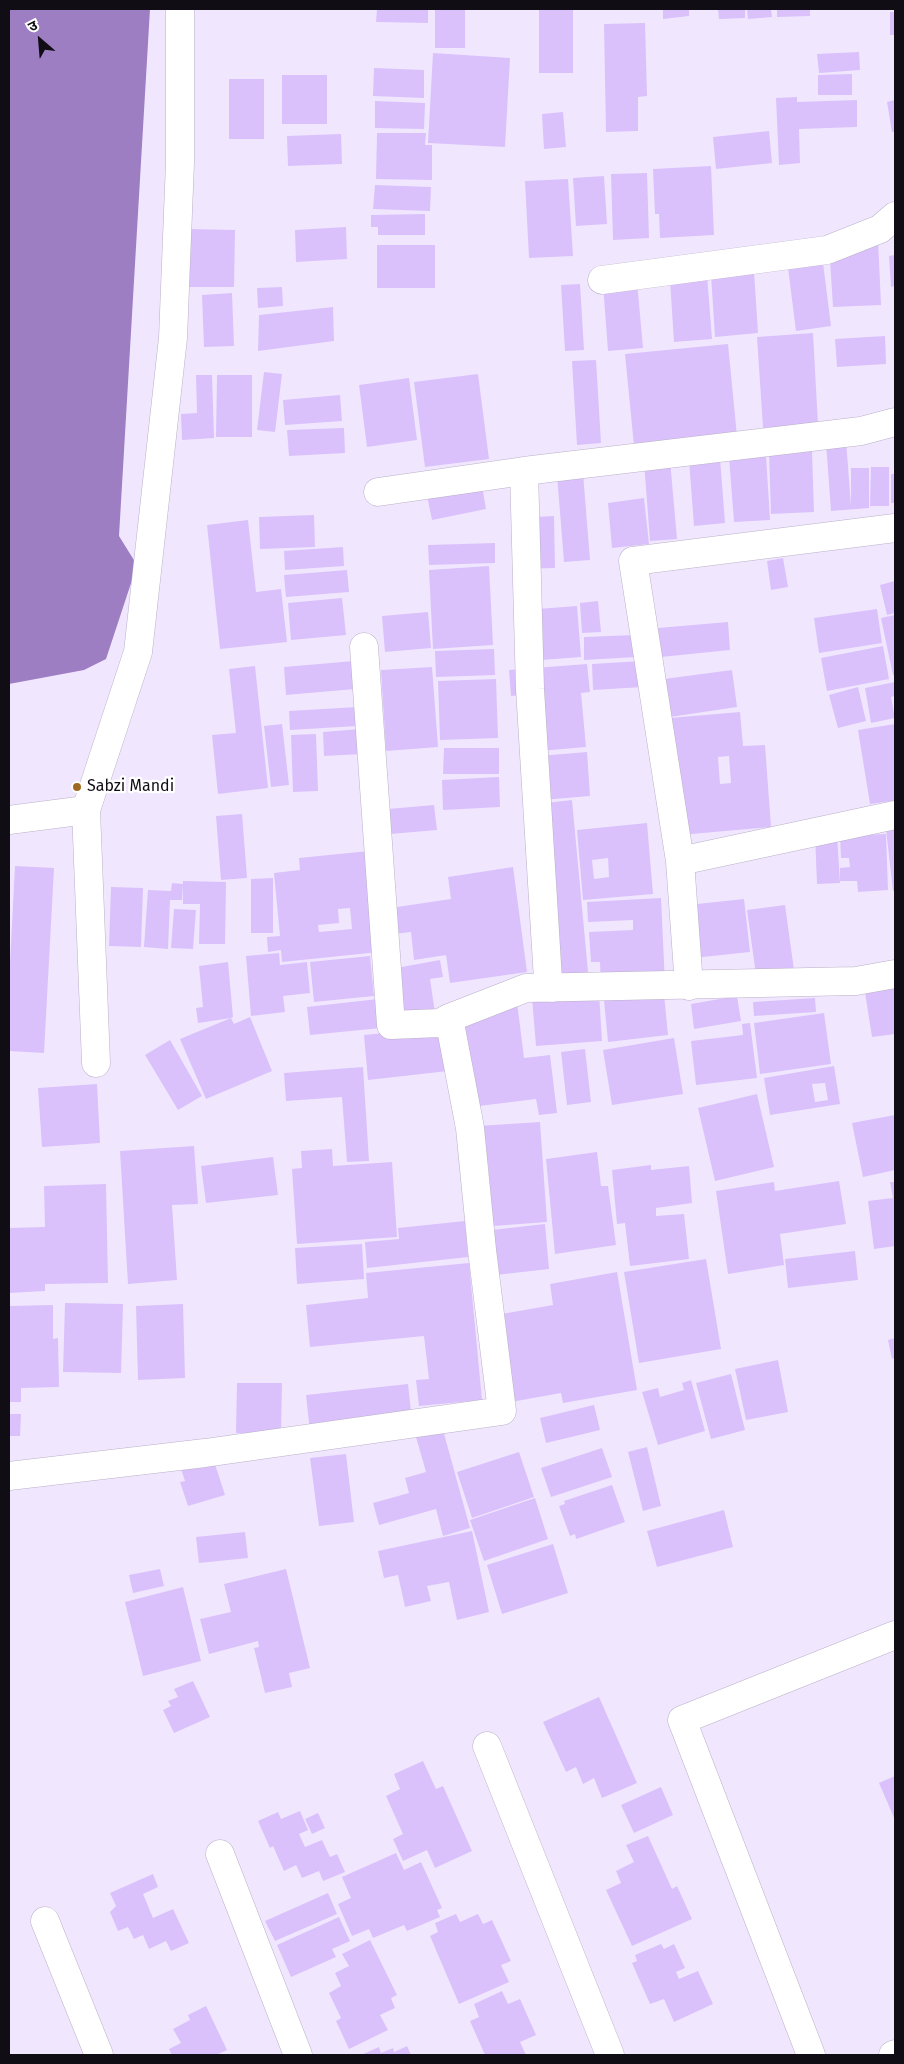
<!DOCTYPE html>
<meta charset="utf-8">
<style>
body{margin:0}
#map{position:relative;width:904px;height:2064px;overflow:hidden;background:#f0e7ff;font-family:"Fira Sans","Noto Sans Devanagari",sans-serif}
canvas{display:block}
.frame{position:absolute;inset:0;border:10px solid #110d15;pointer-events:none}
.north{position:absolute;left:15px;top:15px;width:50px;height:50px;-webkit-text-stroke:4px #fff;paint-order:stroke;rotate:333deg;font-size:14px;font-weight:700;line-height:20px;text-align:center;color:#110d15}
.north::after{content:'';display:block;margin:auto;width:18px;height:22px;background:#110d15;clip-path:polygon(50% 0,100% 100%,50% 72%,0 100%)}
</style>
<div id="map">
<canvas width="904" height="2064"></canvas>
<div class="frame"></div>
<div class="north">उ</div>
</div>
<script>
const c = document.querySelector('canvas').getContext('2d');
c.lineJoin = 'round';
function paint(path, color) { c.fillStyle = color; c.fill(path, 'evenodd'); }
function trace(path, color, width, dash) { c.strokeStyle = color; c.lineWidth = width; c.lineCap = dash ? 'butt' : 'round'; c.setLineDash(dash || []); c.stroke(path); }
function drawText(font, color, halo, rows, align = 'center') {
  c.font = font + ' "Fira Sans",sans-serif'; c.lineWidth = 4.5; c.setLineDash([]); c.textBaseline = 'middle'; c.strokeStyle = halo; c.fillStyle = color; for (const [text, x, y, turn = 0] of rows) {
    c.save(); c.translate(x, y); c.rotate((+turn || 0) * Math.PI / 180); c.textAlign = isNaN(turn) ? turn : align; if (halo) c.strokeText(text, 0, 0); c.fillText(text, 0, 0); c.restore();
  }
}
const water = new Path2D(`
 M9,9h141l-31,527 18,29 -31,94 -22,11 -75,14z`);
const building = new Path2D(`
 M377,9h51v14l-52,-1z
 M435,9h30v39h-30z
 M539,9h34v64h-34z
 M663,9h26v7l-26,3z
 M718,9h27v9l-26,1z
 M747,9h24l1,8 -24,2z
 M777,9h33v7l-33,1z
 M890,12h5v23h-5z
 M645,23l2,73 -9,1v34l-32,1 -2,-108z
 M859,52l1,18 -41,3 -2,-19z
 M433,53l77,5 -5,89 -77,-4z
 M374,68l50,2v28l-51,-2z
 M852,74v21h-34v-20z
 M282,75h45v49h-45z
 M229,79h35v60h-35z
 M797,97v5l60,-2v27l-58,2 1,34 -21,2 -3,-67z
 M895,100v32h-3l-5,-30z
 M375,101l50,2 -1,26 -49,-1z
 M563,112l3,35 -22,2 -2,-35z
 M769,131l3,32 -56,6 -3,-32z
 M377,133h49l-1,12h7v35l-56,-1z
 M341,134l1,30 -54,2 -1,-30z
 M711,166l3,69 -54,3 -1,-24h-4l-2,-45z
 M647,173l2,65 -36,2 -2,-66z
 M604,176l3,48 -31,2 -3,-48z
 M568,179l5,77 -44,2 -4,-77z
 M375,185l56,2 -1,24 -57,-2z
 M425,214v21h-47v-8h-7v-12z
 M346,227l1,32 -51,3 -1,-32z
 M189,229l46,1 -1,57h-46z
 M878,240l3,65 -48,2 -4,-63z
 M377,245h58v43h-58z
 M821,247l10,79 -35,5 -10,-79z
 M895,255v31l-4,1 -2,-31z
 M753,256l5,77 -43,4 -5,-78z
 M706,262l6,77 -38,3 -5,-77z
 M637,281l6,67 -35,3 -5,-67z
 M580,284l4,66 -19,1 -4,-66z
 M282,287l1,19 -25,2 -1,-20z
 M232,293l2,53 -30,1 -2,-52z
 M333,307l1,34 -76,10 1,-36z
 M813,333l5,92 -55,3 -6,-91z
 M885,336l1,28 -49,3 -2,-28z
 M728,344l9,92 -103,10 -9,-92z
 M596,360l5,83 -24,2 -5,-84z
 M264,372l18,2 -7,58 -18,-2z
 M478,374l11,85 -64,8 -11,-85z
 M196,375h16l2,63 -32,2 -1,-26 16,-1z
 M217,375h35v62h-36z
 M409,378l8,62 -50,7 -8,-62z
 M340,395l2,26 -57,4 -2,-25z
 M845,427l6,79v-38h18v40l-38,3 -6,-82z
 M344,428l1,25 -56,3 -2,-26z
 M812,451l2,61 -43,2 -2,-62z
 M766,455l4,65 -36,2 -5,-65z
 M720,458l5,65 -31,3 -5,-66z
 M670,460l7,79 -27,2 -6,-79z
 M871,467h18v39h-19z
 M583,473l7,87 -26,2 -7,-87z
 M891,474h4v29h-4z
 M481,480l5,29 -54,11 -6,-29z
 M644,498l5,46 -37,4 -4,-45z
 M314,515l1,32 -55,2 -1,-32z
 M554,516l1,52 -38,1 -2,-51z
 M248,520l8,72 25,-3 6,53 -67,7 -13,-124z
 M495,543v20l-66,2 -1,-20z
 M343,547l1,19 -59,4 -1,-19z
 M783,558l5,29 -17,3 -4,-29z
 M489,566l4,79 -60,4 -4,-79z
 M347,570l2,22 -63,5 -2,-22z
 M895,581v32l-8,2 -7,-30z
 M342,598l4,37 -55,5 -3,-37z
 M598,601l3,31 -19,1 -2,-30z
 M577,606l4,51 -53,4 -4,-51z
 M877,609l5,34 -63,10 -5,-35z
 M428,612l3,36 -46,4 -3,-36z
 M895,615v60h-2l-12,-57z
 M728,622l2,28 -69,7 -3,-29z
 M635,635l2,22 -53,3v-23z
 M883,646l6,33 -62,12 -6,-33z
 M494,649l1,26 -59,2 -1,-26z
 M354,661l1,28 -69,6 -2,-28z
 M642,661l1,26 -50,3 -1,-26z
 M587,664l3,28 -9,1 5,54 -58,5 -5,-57 -12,1 -2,-26z
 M255,666l13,122 -50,6 -6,-59 24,-2 -7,-64z
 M432,667l6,80 -52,4 -5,-81z
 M732,670l5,37 -67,10 -6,-38z
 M496,679l2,59 -58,2 -2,-59z
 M895,682v14l-4,1 4,21 -24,5 -6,-35z
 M858,687l8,34 -28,7 -9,-33z
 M357,707l1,19 -68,4 -1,-19z
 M740,712l3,34 22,-1 6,82 -91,8 -10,-117zM729,756l2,27 -11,1 -2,-27z
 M282,724l7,61 -18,2 -7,-61z
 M895,724v86h-2l-2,-9 -21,3 -12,-74z
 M360,729l2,25 -38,2 -1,-24z
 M316,734l2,57 -25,1 -2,-57z
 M444,748h55v26h-56z
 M587,752l3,44 -60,5 -4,-44z
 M499,777l1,30 -57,3 -1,-30z
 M572,800l16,172 -26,3 -16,-172z
 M434,805l3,25 -47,4 -2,-25z
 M242,814l5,64 -26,2 -5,-64z
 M647,823l6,71 -70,6 -6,-70zM608,858l1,19 -15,2 -2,-19z
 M895,828v63h-2l-7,-62z
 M837,834l3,49 -23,1 -2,-49z
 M886,834l2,56 -30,2 -1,-11h-17v-13l10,-1 -1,-9h-8l-1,-22z
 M369,851l10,101 -97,10 -1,-12 -13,2 -1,-15 13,-1 -6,-63 26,-3 -1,-12zM350,908l2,21 -33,3 -1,-7 21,-2 -1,-14z
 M15,866l39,2 -10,185 -35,-2v-68z
 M513,867l14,105 -77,11 -4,-28 -32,5 -3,-28 -17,2 -4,-26 61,-9 -3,-22z
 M273,878v55h-22v-54z
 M183,881l43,1 -1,62h-26l1,-40h-17z
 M172,883l11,1 -1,16h-12l-2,49 -24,-2 4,-57 23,1z
 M111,887l32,1 -2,59 -32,-1z
 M661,898l4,86 -64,4 -1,-26h-9l-2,-30 44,-2v-10l-45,2 -1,-20z
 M744,899l6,53 -57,6 -5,-53z
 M785,905l9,65 -38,5 -9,-65z
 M174,909l22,1 -3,39 -22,-1z
 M279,953l1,12 27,-3 3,31 -27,3 2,16 -34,4 -5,-60z
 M370,956l4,40 -60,6 -4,-40z
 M440,960l3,17 -13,2 5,34 -36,6 -8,-50z
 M228,962l5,55 -2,1 3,6 16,-7 22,54 -66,28 -26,-60 51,-21 -33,5 -2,-15 7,-1 -4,-41z
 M895,981v53l-23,3 -8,-51z
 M599,993l3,48 -66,5 -4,-48z
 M516,994l8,64 26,-3 7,58 -18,2 -3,-16 -65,8 -18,-84 -2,-21z
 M664,994l4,41 -60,7 -4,-42z
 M737,996l4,25 -47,8 -3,-25z
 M815,998l1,14 -62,4 -1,-14z
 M378,999l3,29 -71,7 -3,-28z
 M824,1013l7,51 -71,10 -6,-51z
 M750,1023l7,55 -61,7 -5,-44 52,-6 -1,-11z
 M443,1027l5,44 -80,9 -4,-45z
 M674,1038l9,56 -71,11 -9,-55z
 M170,1040l32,56 -24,14 -33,-55z
 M585,1049l6,53 -24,3 -6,-53z
 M834,1066l6,38 -70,11 -6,-37zM825,1083l3,17 -13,2 -3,-18z
 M363,1067l6,94 -22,1 -5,-65 -56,4 -2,-28z
 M97,1084l3,59 -58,4 -4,-59z
 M757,1094l17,73 -59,14 -17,-73z
 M895,1115v55l-32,7 -11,-54z
 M540,1122l7,100 -54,4 -5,-63h-7l-3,-37z
 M194,1146l4,58 -26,1 5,75 -49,4 -8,-133z
 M332,1149l1,17 59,-4 5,75 -100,7 -5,-75 10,-1 -1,-17z
 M597,1152l4,34h7l8,59 -61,9 -9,-95z
 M273,1157l5,38 -72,8 -5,-37z
 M651,1165v5l38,-4 3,37 -36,5v8l28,-2 5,45 -59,7 -5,-43 -8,1 -5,-54z
 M839,1181l7,43 -66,10 4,31 -56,9 -12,-83 58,-9 1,9z
 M890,1182h5v64l-21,3 -6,-48 25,-3z
 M106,1184l2,99 -63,1v7l-36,2v-65l36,-1 -1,-41z
 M465,1221l3,36 -101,11 -2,-26 34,-3 -1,-11z
 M545,1224l4,45 -62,7 -4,-45z
 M362,1244l2,35 -67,5 -2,-36z
 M855,1251l3,29 -70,8 -3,-29z
 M706,1259l15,90 -82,14 -15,-91z
 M469,1263l13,137 -63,6 -3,-26 13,-1 -5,-43 -114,11 -4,-42 62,-7 -2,-25z
 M617,1272l20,118 -74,13 -2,-10 -50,9 -15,-87 57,-10 -3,-21z
 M65,1303l58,1 -2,69 -58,-1z
 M183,1304l2,74 -47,2 -2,-74z
 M53,1305v34l5,-1 1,49 -38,1v14h-12v-96z
 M895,1338v20l-3,1 -4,-19z
 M778,1360l10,52 -42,8 -11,-51z
 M731,1374l14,56 -34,9 -15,-56z
 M691,1380l14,51 -47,14 -16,-53 16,-4 2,9 24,-7 -2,-7z
 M237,1383h45l-1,50h-45z
 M408,1384l4,37 -102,11 -4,-37z
 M594,1405l6,25 -54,13 -6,-25z
 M9,1414h12l-1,22h-11z
 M443,1430l27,98 -27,8 -7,-27 -57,16 -6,-22 36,-10 -4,-15 21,-6 -10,-35z
 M647,1447l14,59 -18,5 -15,-59z
 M602,1448l10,29 -61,20 -10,-29z
 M519,1452l15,45 -62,21 -15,-46z
 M346,1454l8,68 -35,4 -9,-68z
 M213,1458l12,37 -37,11 -8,-24 5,-1 -6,-18z
 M612,1485l13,37 -49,17 -1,-5 -5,2 -11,-30 6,-2 -1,-3z
 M535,1498l13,41 -64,22 -14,-41z
 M724,1510l9,37 -76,20 -10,-36z
 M472,1531l17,81 -32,8 -8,-38 -22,4 4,15 -26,6 -7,-32 -14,3 -6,-27z
 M245,1532l3,26 -49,5 -3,-26z
 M553,1544l15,49 -66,21 -15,-49z
 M160,1569l4,17 -31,7 -4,-18z
 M286,1569l24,99 -21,5 3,14 -27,6 -11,-45 5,-1 -1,-6 -49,13 -9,-35 31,-7 -7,-28z
 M183,1587l18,74 -58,15 -18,-74z
 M193,1681l17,36 -36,16 -11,-23 8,-4 -3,-5 10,-4 -4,-8z
 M599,1697l38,86 -35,15 -8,-20 -11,6 -7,-17 -10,5 -23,-50z
 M423,1761l13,28 7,-3 29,65 -37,17 -8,-18 -24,11 -10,-22 10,-5 -17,-38 14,-7 -6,-15z
 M895,1776v44l-16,-37z
 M661,1787l12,28 -39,18 -13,-28z
 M300,1811l8,19 -9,4 6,13 17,-7 8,17 7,-3 8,18 -22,9 -4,-10 -17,7 -6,-13 -12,6 -11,-25 -3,2 -12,-27 20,-9 3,7z
 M318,1813l7,15 -13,6 -7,-15z
 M648,1836l24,53 5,-3 15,33 -60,27 -26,-56 15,-7 -5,-12 18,-9 -8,-17z
 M396,1853l8,17 17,-8 21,46 -5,2 3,7 -33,14 -3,-6 -31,13 -4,-9 -17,7 -14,-32 13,-6 -9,-21z
 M153,1874l5,13 -15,7 10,24 20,-9 16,34 -18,8 -5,-10 -17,8 -6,-14 -9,4 -6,-12 -10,4 -8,-19 6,-6 -6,-13z
 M328,1893l9,21 -62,27 -10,-20z
 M456,1914l4,8 18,-8 5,10 9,-4 19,41 -10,4 8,17 -50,22 -29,-68 8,-4 -3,-9z
 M339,1917l11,24 -18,8 4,8 -45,20 -14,-32z
 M370,1940l27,55 -6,3 4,10 -15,7 8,15 -39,19 -13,-28 5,-3 -12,-25 12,-7 -6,-13 14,-7 -7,-12z
 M661,1944l3,5 10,-5 11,24 -9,4 3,7 19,-8 15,33 -39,18 -10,-23 -14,5 -18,-41 5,-2 -2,-6z
 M502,1991l6,13 12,-5 16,36 -16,7 6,13h-41l-15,-34 9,-4 -5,-13z
 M206,2006l21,44 -11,5h-44l-3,-6 12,-6 -8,-14 17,-9 -2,-5z
 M407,2046l4,9h-50l18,-8 2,6 12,-5 1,4z`);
const minor = new Path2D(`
 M602,280l225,-30 53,-21 15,-13
 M524,471l6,218 18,291 4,8
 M378,492l146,-21 337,-40 34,-9
 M895,528l-262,33 47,300 215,-46
 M9,820l77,-10
 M680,861l9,125
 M449,1018l77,-30 330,-7 39,-7
 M96,1063l-10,-253 52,-158 35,-314 7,-176v-153
 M9,1476l196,-23 297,-42 -20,-161 -12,-122 -21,-110 -9,5 -49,2 -27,-378
 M487,1746l123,309
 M220,1854l78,201
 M45,1921l54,134
 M811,2055l-129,-335 213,-85
 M893,2055l2,-1`);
const markers = [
 [77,787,5,"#9f6823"]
];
const poiNames = [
 ["Sabzi Mandi",87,787]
];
paint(water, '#9d7ec3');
paint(building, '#dac1fc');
trace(minor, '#bab0c7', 29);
trace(minor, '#fff', 28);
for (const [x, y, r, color] of markers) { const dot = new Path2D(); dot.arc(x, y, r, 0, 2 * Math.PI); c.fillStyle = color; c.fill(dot); trace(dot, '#fff', 2); }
drawText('16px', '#110d15', '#fff', poiNames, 'left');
</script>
